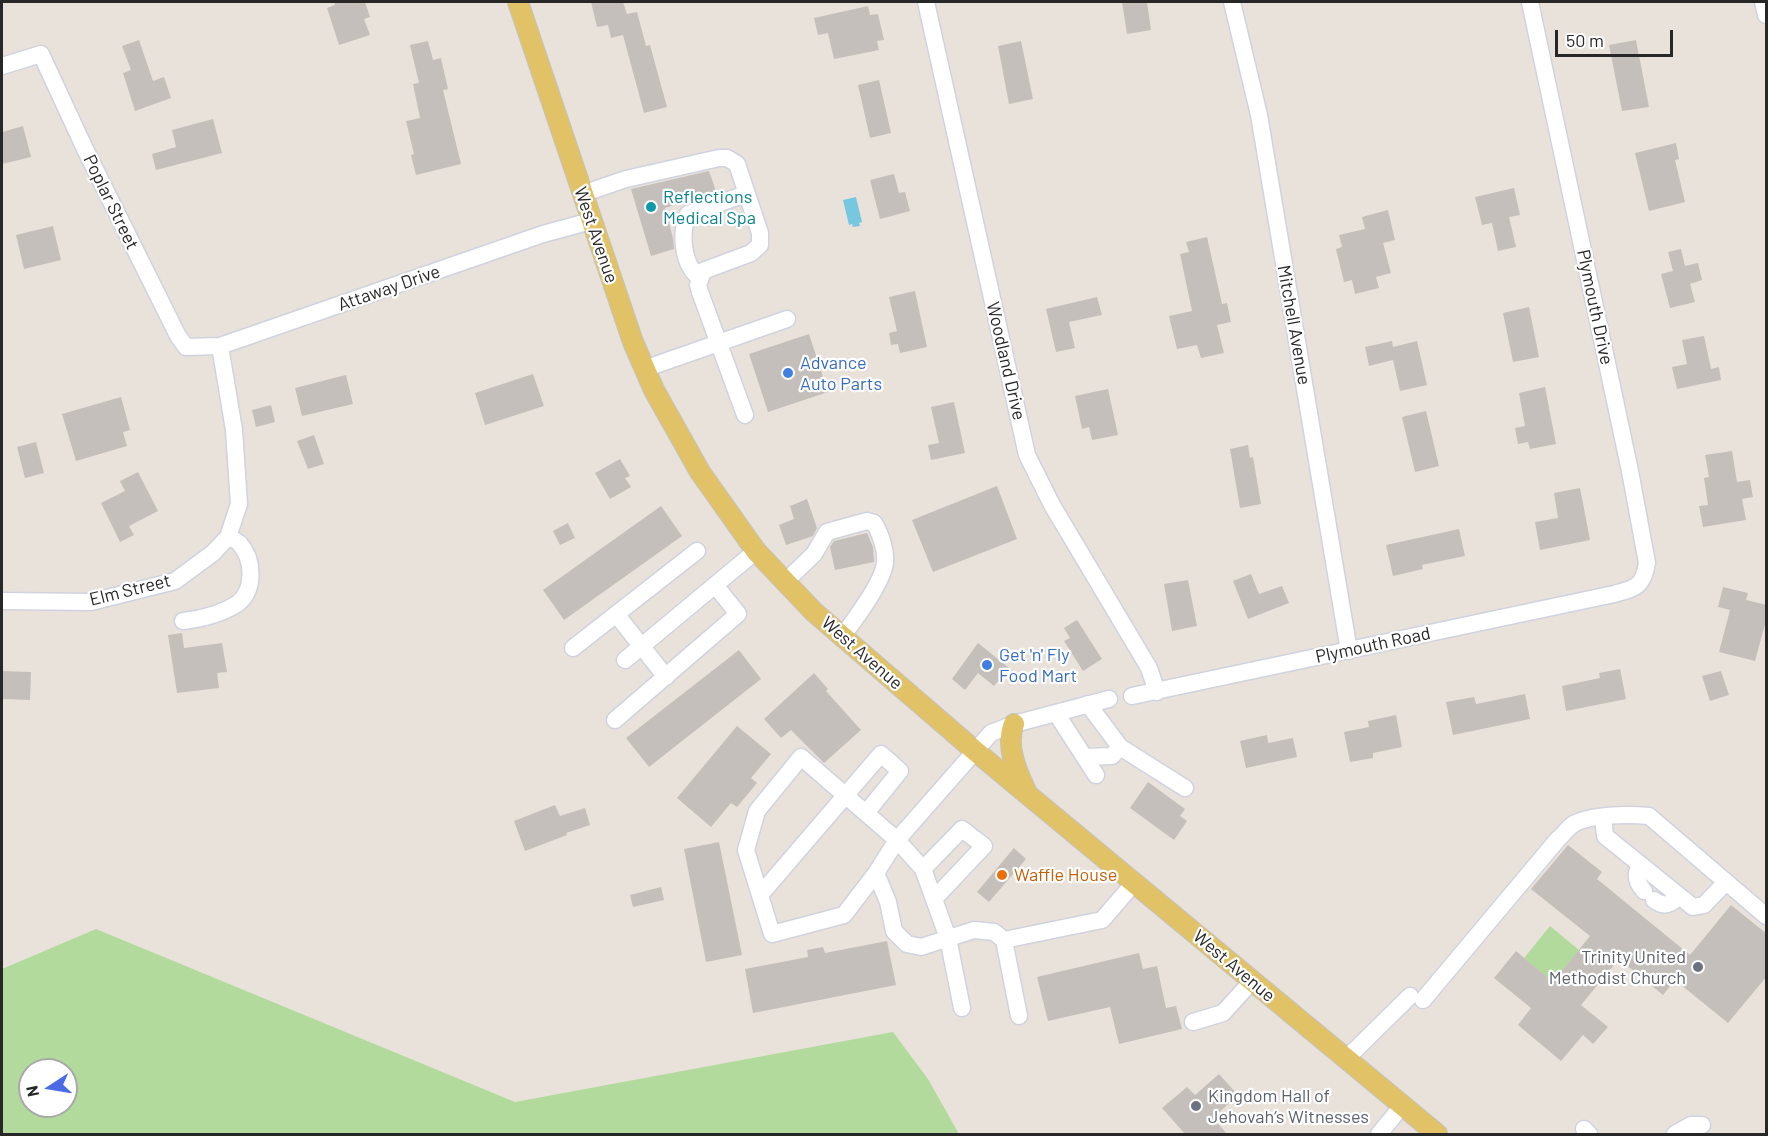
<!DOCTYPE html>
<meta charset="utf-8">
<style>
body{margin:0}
#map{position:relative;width:1768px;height:1136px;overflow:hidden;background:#e9e2da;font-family:Barlow,sans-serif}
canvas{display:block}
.frame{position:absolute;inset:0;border:3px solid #272727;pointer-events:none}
.north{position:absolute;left:18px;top:1058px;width:60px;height:60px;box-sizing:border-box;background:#fff;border:2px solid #a9a9a9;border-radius:50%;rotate:258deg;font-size:16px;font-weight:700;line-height:24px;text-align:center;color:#272727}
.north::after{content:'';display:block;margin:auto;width:21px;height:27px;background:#4a6ae6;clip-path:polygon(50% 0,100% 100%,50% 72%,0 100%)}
.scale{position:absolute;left:1555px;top:30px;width:118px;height:27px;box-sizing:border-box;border:3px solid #272727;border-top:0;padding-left:8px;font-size:18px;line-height:21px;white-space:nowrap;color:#272727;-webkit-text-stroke:4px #fff;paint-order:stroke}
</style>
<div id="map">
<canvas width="1768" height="1136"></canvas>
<div class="frame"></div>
<div class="north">N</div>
<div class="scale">50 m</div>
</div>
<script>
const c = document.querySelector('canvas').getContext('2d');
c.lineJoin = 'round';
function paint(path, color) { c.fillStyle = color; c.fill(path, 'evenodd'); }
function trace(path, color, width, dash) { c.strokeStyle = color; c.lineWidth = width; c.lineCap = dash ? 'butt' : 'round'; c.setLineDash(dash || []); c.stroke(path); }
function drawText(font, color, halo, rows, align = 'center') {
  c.font = font + ' Barlow,sans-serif'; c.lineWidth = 4.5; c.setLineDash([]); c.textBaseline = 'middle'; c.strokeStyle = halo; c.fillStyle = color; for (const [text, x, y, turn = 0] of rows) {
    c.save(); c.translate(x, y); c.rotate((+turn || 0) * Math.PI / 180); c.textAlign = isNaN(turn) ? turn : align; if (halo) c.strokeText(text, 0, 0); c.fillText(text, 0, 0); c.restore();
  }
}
const green = new Path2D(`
 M1550,926l29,24 -26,32 -29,-24z
 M96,929l419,173 378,-70 35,47 31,55h-957v-165zM30,1070h36v36h-36z`);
const water = new Path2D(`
 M856,197l6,25 -3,1 1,3 -7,1 -1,-3 -3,1 -6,-25z`);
const building = new Path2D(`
 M334,2h31l5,15 -6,2 6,16 -31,10 -12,-37 8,-3z
 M591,2h32l4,12 10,-2 9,34 4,-1 17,62 -23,6 -21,-78 -12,3 -3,-13 -11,2z
 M1122,2h25l4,28 -24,4z
 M868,6l2,9 8,-1 6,26 -7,1 2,9 -45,9 -6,-26 -10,2 -4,-17z
 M139,40l14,41 11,-4 7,21 -36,13 -12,-38 8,-3 -9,-24z
 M1636,40l13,67 -27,4 -13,-66z
 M428,41l5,19 8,-2 7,31 -5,1 18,74 -45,11 -5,-20 3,-1 -8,-33 14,-3 -7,-34 6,-1 -9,-38z
 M1021,41l12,58 -24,5 -11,-58z
 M879,80l12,53 -21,5 -12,-53z
 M213,119l9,34 -66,17 -4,-16 24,-7 -4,-17z
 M23,126l8,31 -29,7v-32z
 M1676,143l3,16 -4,1 10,42 -36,9 -14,-58z
 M709,171l7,20 -51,17 8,30 1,11 -23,7 -20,-67z
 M894,174l5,19 6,-1 5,19 -30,8 -10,-39z
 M1514,188l6,27 -11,2 7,30 -18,4 -6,-28 -10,2 -7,-28z
 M1388,210l7,30 -12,3 8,30 -15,4 3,11 -24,6 -3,-14 -8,2 -8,-33 6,-2 -3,-12 26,-6 -3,-12z
 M53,226l8,34 -37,9 -8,-34z
 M1207,237l15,67 5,-1 4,19 -14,3 7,28 -23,5 -4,-13 -20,4 -8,-33 23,-5 -12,-57 9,-2 -3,-10z
 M1681,249l4,17 13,-3 4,17 -12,4 5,18 -25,6 -9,-34 12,-3 -5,-19z
 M915,291l12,56 -27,6 -2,-9 -7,1 -2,-12 8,-2 -8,-34z
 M1097,297l5,18 -33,7 6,26 -19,4 -10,-43z
 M1529,307l10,50 -26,5 -10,-49z
 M809,334l19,58 -60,20 -19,-58z
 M1704,336l7,33 8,-2 2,13 -44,9 -5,-22 15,-3 -5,-24z
 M1392,341l1,6 24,-6 10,44 -27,6 -7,-31 -24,6 -4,-19z
 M533,374l11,32 -59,19 -10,-32z
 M346,375l7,29 -51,12 -7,-28z
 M1545,387l11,57 -26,5 -2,-7 -10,2 -3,-16 10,-2 -6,-33z
 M1108,389l10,46 -26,5 -3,-13 -7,2 -7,-33z
 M121,397l9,33 -7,2 4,14 -51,15 -14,-47z
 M954,402l11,51 -34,7 -3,-15 11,-2 -8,-36z
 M271,405l4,17 -19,5 -4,-17z
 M1426,411l13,55 -24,6 -13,-55z
 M314,435l10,29 -16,5 -11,-28z
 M36,442l8,31 -19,5 -8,-31z
 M1248,445l2,13 3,-1 8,47 -21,4 -10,-59z
 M1732,451l5,31 13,-2 3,17 -11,2 4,21 -43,7 -4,-21 9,-1 -4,-27 5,-1 -4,-22z
 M620,459l10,17 -5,2 6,9 -21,12 -15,-26z
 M138,472l20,39 -29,15 5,9 -14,7 -19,-39 24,-12 -5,-10z
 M997,486l20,53 -84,33 -21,-52z
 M1580,488l10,52 -50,10 -5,-28 23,-4 -4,-25z
 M807,499l10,29 -4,8 -27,9 -7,-20 15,-6 -4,-13z
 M661,506l21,30 -118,84 -21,-30z
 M568,523l7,15 -15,7 -7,-14z
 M1459,529l6,27 -43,9 1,4 -30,7 -7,-31z
 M867,533l6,14 1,15 -39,8 -5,-23 4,-6z
 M1251,574l8,20 23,-8 7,17 -41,16 -15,-38z
 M1188,580l9,46 -25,5 -8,-47z
 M1723,587l25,6 -2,7 21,5v12l-12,44 -36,-9 11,-42 -12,-3z
 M1077,620l25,39 -19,12 -19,-30 6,-3 -6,-10z
 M182,633l2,15 38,-5 5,29 -10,1 2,15 -42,5 -9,-58z
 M978,643l31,25 -15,18 -16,-13 -13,17 -13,-11z
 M739,650l22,29 -112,88 -23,-29z
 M1620,669l6,30 -60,12 -4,-25 38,-8 -1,-5z
 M2,671l29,1 -1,28 -28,-1z
 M1721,671l8,24 -19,6 -8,-25z
 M814,673l14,16 -2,2 35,39 -37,33 -33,-33 -10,8 -17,-19z
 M1525,694l5,25 -77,16 -7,-33 28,-5 2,7z
 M1396,715l6,32 -29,6v5l-23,4 -6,-30 25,-5 -1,-6z
 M737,726l34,28 -20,24 6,5 -20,24 -6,-4 -20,24 -34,-29z
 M1267,735l1,8 25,-5 4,19 -51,11 -6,-27z
 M1148,782l37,27 -5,7 7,5 -13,19 -44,-32z
 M555,805l5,11 25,-8 5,17 -24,8 1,2 -42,16 -11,-30z
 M719,842l23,113 -36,7 -22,-113z
 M1568,845l34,27 -5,7 93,76 41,-50 36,29v42l-39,47 -53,-43 -12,15 -44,-36 -38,46 27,22 -15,17 -10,-9 -22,26 -43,-36 13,-17 -37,-30 22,-27 37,31 37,-46 -59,-47z
 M1014,848l12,11 -37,43 -12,-10z
 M661,887l3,13 -31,7 -3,-12z
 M887,941l9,44 -143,28 -8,-44 63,-12 -1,-7 16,-3 2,6z
 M1139,953l4,16 14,-3 9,42 10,-2 6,23 -63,15 -9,-37 -62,14 -11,-44z
 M1219,1074l19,21 -25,23 14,16h-42l-23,-26 25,-21 8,8z`);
const minor = new Path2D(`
 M926,2l101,453 25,50 97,163 8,24
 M1232,2l27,113 90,536
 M1763,2l3,13
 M2,66l39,-12 44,95 93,187 8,11 34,-1 323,-112 48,-13
 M582,194l44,-15 93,-21h8l10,6 23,69v12l-9,8 -48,18 -5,14 2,7 45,123
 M700,278c-18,-13 -20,-45 -12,-64l58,-20
 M644,369l143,-50
 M785,582l29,-28 13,-22 40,-11 7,2c7,11 14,32 10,45 -6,21 -29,51 -42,69
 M2,601l89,1 84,-21 38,-28 15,-16 11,-33 -5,-74 -14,-84
 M616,614l50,63
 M183,621c18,-2 38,-7 54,-17 18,-13 17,-44 3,-60 -2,-3 -8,-5 -12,-7
 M573,648l124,-97
 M625,660l131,-109
 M1132,696l482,-102c22,-6 29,-7 33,-31l-17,-92 -100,-469
 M1088,704l32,43 65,41
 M1056,713l40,62
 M615,720l123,-106 -23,-29
 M1085,757l27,-1 8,-9
 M1603,817l2,19 88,71 11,-2 22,-23
 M1641,865c-7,9 -5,17 3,26
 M923,869l39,-40 22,17 -50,53
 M876,873l21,-33 94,-107 23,-9 95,-25
 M760,895l121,-141 19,17 -34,42
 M1654,900c10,8 18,4 25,-4
 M1004,940l15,76
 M1423,1000l135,-161c5,-4 9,-10 14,-14 17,-11 57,-11 77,-9l117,100
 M962,1008l-14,-70 -25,-69 -26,-29 -96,-83 -44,54 -11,39 26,84 72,-19 32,-42 12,29 6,29 13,13 14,3 53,-17 20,2 10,8 98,-20 32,-37
 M1193,1022l30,-9 29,-32
 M1346,1059l64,-63
 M1584,1129l5,5
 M1379,1134l23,-28
 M1675,1134l16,-9h11`);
const major = new Path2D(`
 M518,2l115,340 21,48 46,82 56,79 58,61 160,138 463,384
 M1014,724c-9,21 3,48 12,67`);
const markers = [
 [651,207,6,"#0f9aa8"],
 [788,373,6,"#3f7fe0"],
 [987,665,6,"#3f7fe0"],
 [1002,875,6,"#e8710a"],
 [1698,967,6,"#6b7280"],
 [1196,1106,6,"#6b7280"]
];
const cultureNames = [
 ["Reflections",663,197],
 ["Medical Spa",663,218]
];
const streetNames = [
 ["Poplar Street",111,202,64],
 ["West Avenue",596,235,71],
 ["Attaway Drive",389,288,-19],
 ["Plymouth Drive",1595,307,78],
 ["Mitchell Avenue",1294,325,80],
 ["Woodland Drive",1006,361,77],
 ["Elm Street",130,590,-14],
 ["Plymouth Road",1373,645,-12],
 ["West Avenue",862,653,41],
 ["West Avenue",1234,966,40]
];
const shopNames = [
 ["Advance",800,363],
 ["Auto Parts",800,384],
 ["Get 'n' Fly",999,655],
 ["Food Mart",999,676]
];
const foodNames = [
 ["Waffle House",1014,875]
];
const worshipNames = [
 ["Trinity United",1686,957],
 ["Methodist Church",1686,978],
 ["Kingdom Hall of",1208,1096,"left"],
 ["Jehovah’s Witnesses",1208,1117,"left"]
];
paint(green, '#b2da9c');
paint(water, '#77c7e1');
paint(building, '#c4bfba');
trace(minor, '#d0d3df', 19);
trace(major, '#c3c3c3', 22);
trace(minor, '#fff', 16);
trace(major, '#e1c267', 20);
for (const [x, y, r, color] of markers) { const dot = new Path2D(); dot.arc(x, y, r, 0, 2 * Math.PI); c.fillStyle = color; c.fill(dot); trace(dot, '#fff', 2); }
drawText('18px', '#0d838f', '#fff', cultureNames, 'left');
drawText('18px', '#272727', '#fff', streetNames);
drawText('18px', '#366cbe', '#fff', shopNames, 'left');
drawText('18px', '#c56008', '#fff', foodNames, 'left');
drawText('18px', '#5b616d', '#fff', worshipNames, 'right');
</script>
